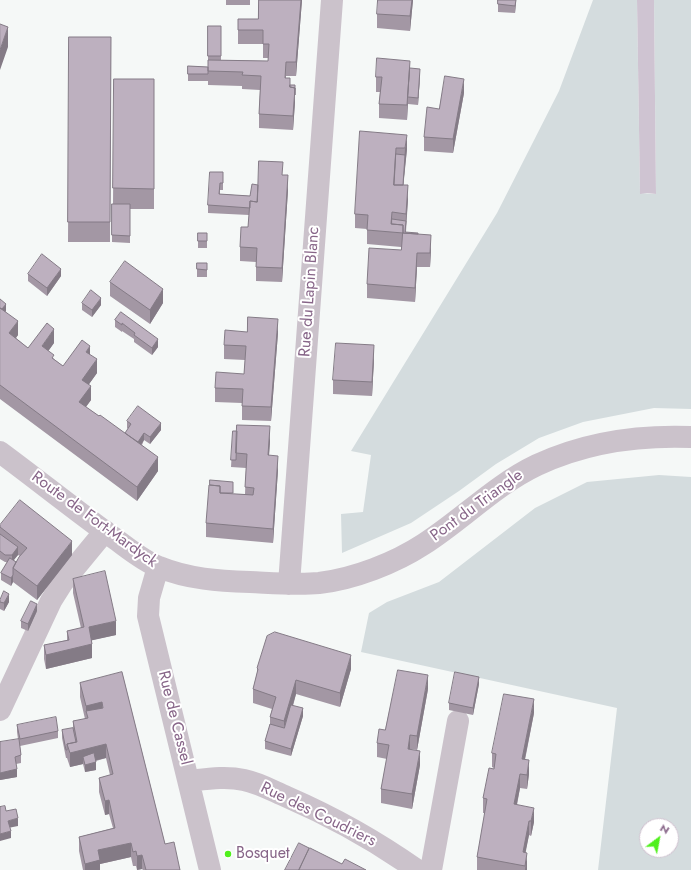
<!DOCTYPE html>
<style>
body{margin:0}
#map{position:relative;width:691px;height:870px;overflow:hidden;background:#f5f8f7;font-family:Jost,sans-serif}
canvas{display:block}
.north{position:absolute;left:639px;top:818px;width:40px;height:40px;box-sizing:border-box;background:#fff;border:1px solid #cfc1cf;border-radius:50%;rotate:32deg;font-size:11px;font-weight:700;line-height:16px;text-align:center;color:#876588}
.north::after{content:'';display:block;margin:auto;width:14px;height:18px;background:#50f01d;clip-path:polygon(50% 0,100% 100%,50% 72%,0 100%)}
</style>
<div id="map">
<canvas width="691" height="870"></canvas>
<div class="north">N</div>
</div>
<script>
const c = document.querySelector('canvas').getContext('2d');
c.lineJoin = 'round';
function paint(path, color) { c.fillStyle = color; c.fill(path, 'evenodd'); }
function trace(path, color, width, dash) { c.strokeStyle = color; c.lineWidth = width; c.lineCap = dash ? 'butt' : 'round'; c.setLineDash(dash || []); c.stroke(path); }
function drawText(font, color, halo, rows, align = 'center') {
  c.font = font + ' Jost,sans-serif'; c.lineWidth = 4; c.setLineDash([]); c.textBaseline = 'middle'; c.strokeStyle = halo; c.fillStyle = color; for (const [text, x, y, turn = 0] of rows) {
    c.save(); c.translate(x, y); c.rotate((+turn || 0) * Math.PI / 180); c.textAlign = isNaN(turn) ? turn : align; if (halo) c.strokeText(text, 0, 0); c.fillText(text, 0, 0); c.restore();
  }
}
const green = new Path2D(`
 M593,0h44l3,193 16,1 -2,-194h37v409l-37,-1 -71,14 -44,16 -43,26 -37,27 -48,32 -69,30 -1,-39 22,-2 8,-57 -20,-4 146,-238 62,-122z
 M659,475l32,2v393h-93l19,-162 -256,-56 8,-39 18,-11 52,-20 96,-74 52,-26zM647,826h24v24h-24z`);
const water = new Path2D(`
 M637,0h17l2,194 -9,-1 -7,1z`);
const minor = new Path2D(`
 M0,452c38,28 75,58 114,86 14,10 29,23 45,29 29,12 60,14 91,15 23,1 47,3 69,1 35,-4 76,-20 105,-39 39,-25 71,-59 113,-79 49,-23 101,-30 154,-28
 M158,567l-9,31 -1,18 62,254
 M289,584l43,-584
 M0,710l51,-109 12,-19 42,-51
 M189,781c18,-2 37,-5 55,-1 15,3 29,11 43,17 46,20 89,44 130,73
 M431,870l27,-149`);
const wall = new Path2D(`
 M226,0h24v5h-24z
 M259,0h43l-6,76h-10v2l4,7 5,17 -2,28 -34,-2v-14l1,-24 -18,-1v-3l-34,-1v-4h-20v-15l20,1v-41h13v34l47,1v-3h-5v-14h-25v-25h20z
 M413,0l-3,31 -33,-3v-14z
 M516,0l-1,13 -17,-1v-8z
 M69,37h42l-1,205h-42z
 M410,68l10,8 -2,29 -10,-1 -1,16 -28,-2v-14l1,-12h-4v-15z
 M114,79h40v130h-24v34l-18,-1v-38h1z
 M464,93l-11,60 -29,-2v-14l15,-28z
 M360,131l47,18 -4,36 5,14 -2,33 12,2 13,15 -1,18h-13l-2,35 -48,-4v-14l34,-34v-3l-34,-3v-15l-12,-1v-14z
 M223,172v18h-3v4l30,2 8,-11 25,-10 5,15 -6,92 -26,-1v-19l-16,-1v-14l8,-20 1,-12 -41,-2v-8z
 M207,233v15h-9v-7z
 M197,263h10v14h-10z
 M28,274l33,2 -14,20 -19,-15z
 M110,282l53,21 -13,21 -40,-28z
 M0,299l6,12 -1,1 13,23 -2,3 12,10 26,-5 -6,8 6,8 9,7 27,-11 7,18 -8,11 2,16 -5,7 13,9 26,17 3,-4 -1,-1v-7l34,9 -11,14 -6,-4 -2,5 16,26 -21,30 -137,-102z
 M82,303l19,2 -9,12 -10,-7z
 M121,312l37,35 -6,8 -18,-13v-3l-12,-8v1l-7,-5v-7z
 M278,333l-7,88 -29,-1v-17l-27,-1v-14l29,-14 1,-14 -21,-1v-14z
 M374,359l-2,37 -39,-2v-14z
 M233,431l37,10 -1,14 9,15 -5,73 -67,-6v-14l27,-29h12l1,-26 -15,-1z
 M0,525l72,30 -35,45 -24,-18 -2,4 -10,-6v-7l6,-11h-2l-5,-3zM18,555l2,1 -4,6 -2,-2z
 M73,579l43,56 -24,5v18l-46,11 -2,-10v-14l23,-5v-9l14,-3 -8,-35z
 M0,600l9,2 -5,9 -4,-2z
 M37,611l-9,20 -7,-3v-7z
 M257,668l94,1 -11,38 -44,-13 -3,12 10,10 -12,40 -26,-7v-8l5,-17v-7l2,-8 -19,-6v-14l4,-16z
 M122,672l43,172 15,26h-37l-1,-1 -5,1 -1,-4h-3l-2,-9 -31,7v6h-17l-4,-19v-14l34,-9 -4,-14 -4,1 -6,-23v-14l11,-3 -4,-17 -10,3v9l-11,2 -2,-8 -13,3 -3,-9h-1l-4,-20v-8l11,-2v-7l12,-2 -5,-22v-14z
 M479,684l-6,31 -24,-5v-7z
 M428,689l-11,61 -7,-1 10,16 -8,44 -31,-6v-14l6,-30 -10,-2v-14l8,-13z
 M534,713l-9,47 4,14 -2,15 -7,-1 -3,17 17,17 -3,14 -2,-1 -4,18 2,14v3h-50v-13l8,-44h-2v-15l11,-30 -2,-1v-14z
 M17,725l41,6v7l-38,8 1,9v8l-5,1 1,13 -17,3 18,-41 -1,-7z`);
const shadedWall = new Path2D(`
 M301,0h1l-6,76v-14z
 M412,0h1l-3,31v-15z
 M516,0v3l-1,10v-7z
 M8,27v20l-8,23v-20z
 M410,61v14l-2,22 -1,23v-15z
 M420,69v7l-2,29v-7z
 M464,79v14l-11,60v-14z
 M295,85v17l-2,28v-14z
 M407,135v14l-5,50 3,-51z
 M288,175v15l-6,92v-14z
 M408,185v14l-3,40 1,-25z
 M431,235v14l-1,18v-14z
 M417,253v14l-2,35v-14z
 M61,269v7l-14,20v-8z
 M163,289v14l-13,21v-14z
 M101,298v7l-9,12v-7z
 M6,304v7l-6,8v-8z
 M278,319v14l-7,88v-14z
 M18,321v14l-9,12v-14z
 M54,329v14l-12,17v-14z
 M158,339v8l-6,8v-7z
 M374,345v14l-2,37v-14z
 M90,346v14l-4,-8z
 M97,359v14l-15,21v-14z
 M91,386v14l-12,16v-14z
 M161,423v7l-11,14v-7z
 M270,426v15l-2,29v-15z
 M144,433v7l-9,14v-8z
 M278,456v14l-5,73v-14z
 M158,457v14l-21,30v-14z
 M72,541v14l-35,45v-14z
 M18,547v8l-6,7v-7z
 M13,575v7l-2,4v-8z
 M9,594v8l-5,9v-8z
 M37,604v7l-9,20v-7z
 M116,621v14l-27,6v-14z
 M92,644v14l-46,11v-14z
 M351,655v14l-11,38v-14z
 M428,675v14l-11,61v-14z
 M479,677v7l-6,31v-7z
 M296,680v14l-12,41v-14z
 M534,699v14l-12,60v-14z
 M102,702v14l-16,-5v9v-14z
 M303,708v8l-12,40v-7z
 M410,735v14h-2z
 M106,744v14l-22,5 -1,-6v7l-13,3v-14z
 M420,751v14l-8,44v-15z
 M529,760v14l-2,15v-14z
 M96,762v8l-11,2v-7z
 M17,769v8l-17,3v-7z
 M520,774v14l-6,30v-14z
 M109,800v14l-4,1v-14z
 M534,808v14l-3,14v-15z
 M18,818v8l-10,2v-7z
 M529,821v14l-6,31v-14z
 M11,831v7l-11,3v-7z
 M131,843v14l-31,7v6h-15v-6l13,-14z
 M527,853v17h-2z
 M142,855v14l-5,1v-14z`);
const building = new Path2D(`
 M259,0h42l-5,62h-10l-1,16h5v9l5,1 -2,28 -34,-2 2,-38 -19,-1 1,-3 -35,-1v-11l60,1 1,-17h-6v-14h-25v-11h20z
 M378,0h34l-2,16 -33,-2z
 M498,0h18l-1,6 -17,-2z
 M0,24l8,3 -8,23z
 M208,26h13v30h-13z
 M69,37h42l-1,185h-42z
 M377,58l33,3 -3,44 -28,-1 3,-27h-6z
 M188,66l20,1v7h-20z
 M410,68l10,1 -2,29 -10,-1z
 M445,76l19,3 -11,60 -29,-2 3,-30 12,2z
 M114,79h40v110l-41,-1z
 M290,85h5v10v-7l-5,-1z
 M360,131l47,4 -2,13h-9l-2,37h14l-2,29 -14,-2 -1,12 12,1v8l-36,-3 1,-15 -13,-1z
 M396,154l9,1 -2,30h-9z
 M259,161l24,1 -1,13h6l-6,93 -26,-1 1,-19 -17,-1 1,-20h7l2,-26 7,1z
 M210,172h13v11h-3l-1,11 31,2 2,-12 6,1 -1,17 -7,-1v7l-42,-3z
 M112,204h18v32l-18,-1z
 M392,219l14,2 -1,11 13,1v1l-15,-1v-8l-11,-1z
 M198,233h9v8h-9z
 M403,233l28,2 -1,18h-13l-2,35 -48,-4 2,-36 32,2z
 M42,254l19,15 -14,19 -19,-14z
 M125,261l38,28 -13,21 -40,-28z
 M197,263h10v7l-10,-1z
 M91,290l10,8 -9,12 -10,-7z
 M0,299l6,5 -4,5 -2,-1z
 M0,308l18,13 -9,12 19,15 19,-25 7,6 -12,17 12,9 -2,3 11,8 19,-26 8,6 -4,6 11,7 -15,21 9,6 -12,16 20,14 1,-1 58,42 -21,30 -137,-102z
 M121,312l37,27 -6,9 -18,-13 1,-2 -13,-10v2l-7,-5z
 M248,317l30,2 -7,88 -29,-1 1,-17 -28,-1 1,-16 28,2 2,-28 -22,-1 1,-15 22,2z
 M336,343l38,2 -2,37 -39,-2z
 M138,406l23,17 -11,14 -6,-4 -6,9 -13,-9 6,-9 -4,-3z
 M237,425l33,1 -2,29 10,1 -5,73 -67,-6 3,-38 11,1v7l33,2 1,-7 -9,-1 2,-33 -11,-1z
 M233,431h4l-1,29h-5z
 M210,480l23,2v11h-13v-7l-10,-1z
 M20,500l52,41 -35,45 -24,-18 6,-11 8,-9 -27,-21v-2z
 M0,534l18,13 -6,8h-7l-5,-4z
 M10,558l6,4 -3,6v7l-2,3 -10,-5z
 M105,571l11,50 -27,6 3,17 -46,11 -2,-10 25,-5 -2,-9 17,-4 -11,-48z
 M4,591l5,3 -5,9 -4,-1v-2z
 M31,601l6,3 -9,20 -7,-3z
 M275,632l76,23 -11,38 -44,-13 -12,41 -14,-4 6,-20 -23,-8 5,-20 -1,-1 10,-32z
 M398,670l30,5 -11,61 -7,-1 -2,14 12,2 -8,43 -31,-5 8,-44 -12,-2 2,-14 6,1z
 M122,672l43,172 9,-2 6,28h-34l-4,-15 -5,1 -1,-5 -3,1 -2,-9 -33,7 2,10 -15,4 -6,-27 36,-9 -6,-28 -4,1 -6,-23 14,-4 -7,-30 -36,9 -3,-9 10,-2 -4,-21 15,-3 -2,-7 17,-3 -1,-6 -16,4 -6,-23z
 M455,672l24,5 -6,31 -24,-5z
 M504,694l30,5 -12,60 7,1 -2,15 -7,-1 -6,30 20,4 -3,13h-2l-6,31 4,1 -2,13 -48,-9 10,-58 -4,-1 6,-30 5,1 2,-15 -4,-1z
 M291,705l12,3 -12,41 -26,-8 5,-17 14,4z
 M56,717l2,14 -38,8 -3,-14z
 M73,728l3,14 -9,2v6h-1l-4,-20z
 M19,739l2,16 -6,2 2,12 -17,4v-31z
 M94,753l2,9 -11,3 -2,-8z
 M5,806l1,5 10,-2 2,9 -10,3 3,10 -11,3v-27z
 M299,843l10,5 -10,22h-14z
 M310,848l32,16 3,-5 21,11h-67z`);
const markers = [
 [228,854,4,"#50f01d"]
];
const streetNames = [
 ["Rue du Lapin Blanc",310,292,-86],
 ["Pont du Triangle",477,506,-36],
 ["Route de Fort-Mardyck",94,520,36],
 ["Rue de Cassel",174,718,76],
 ["Rue des Coudriers",318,815,26]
];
const poiNames = [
 ["Bosquet",236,854]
];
paint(green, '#d4dcde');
paint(water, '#cfc4d2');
trace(minor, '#cbc2cb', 22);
paint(wall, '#a397a4');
paint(shadedWall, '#847b86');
paint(building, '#bdb0bf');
trace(building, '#847b86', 1);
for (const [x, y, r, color] of markers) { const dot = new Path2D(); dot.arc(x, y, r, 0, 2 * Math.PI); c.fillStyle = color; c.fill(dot); trace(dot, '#fff', 1.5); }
drawText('16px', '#876588', '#fff', streetNames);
drawText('16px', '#876588', '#fff', poiNames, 'left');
</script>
